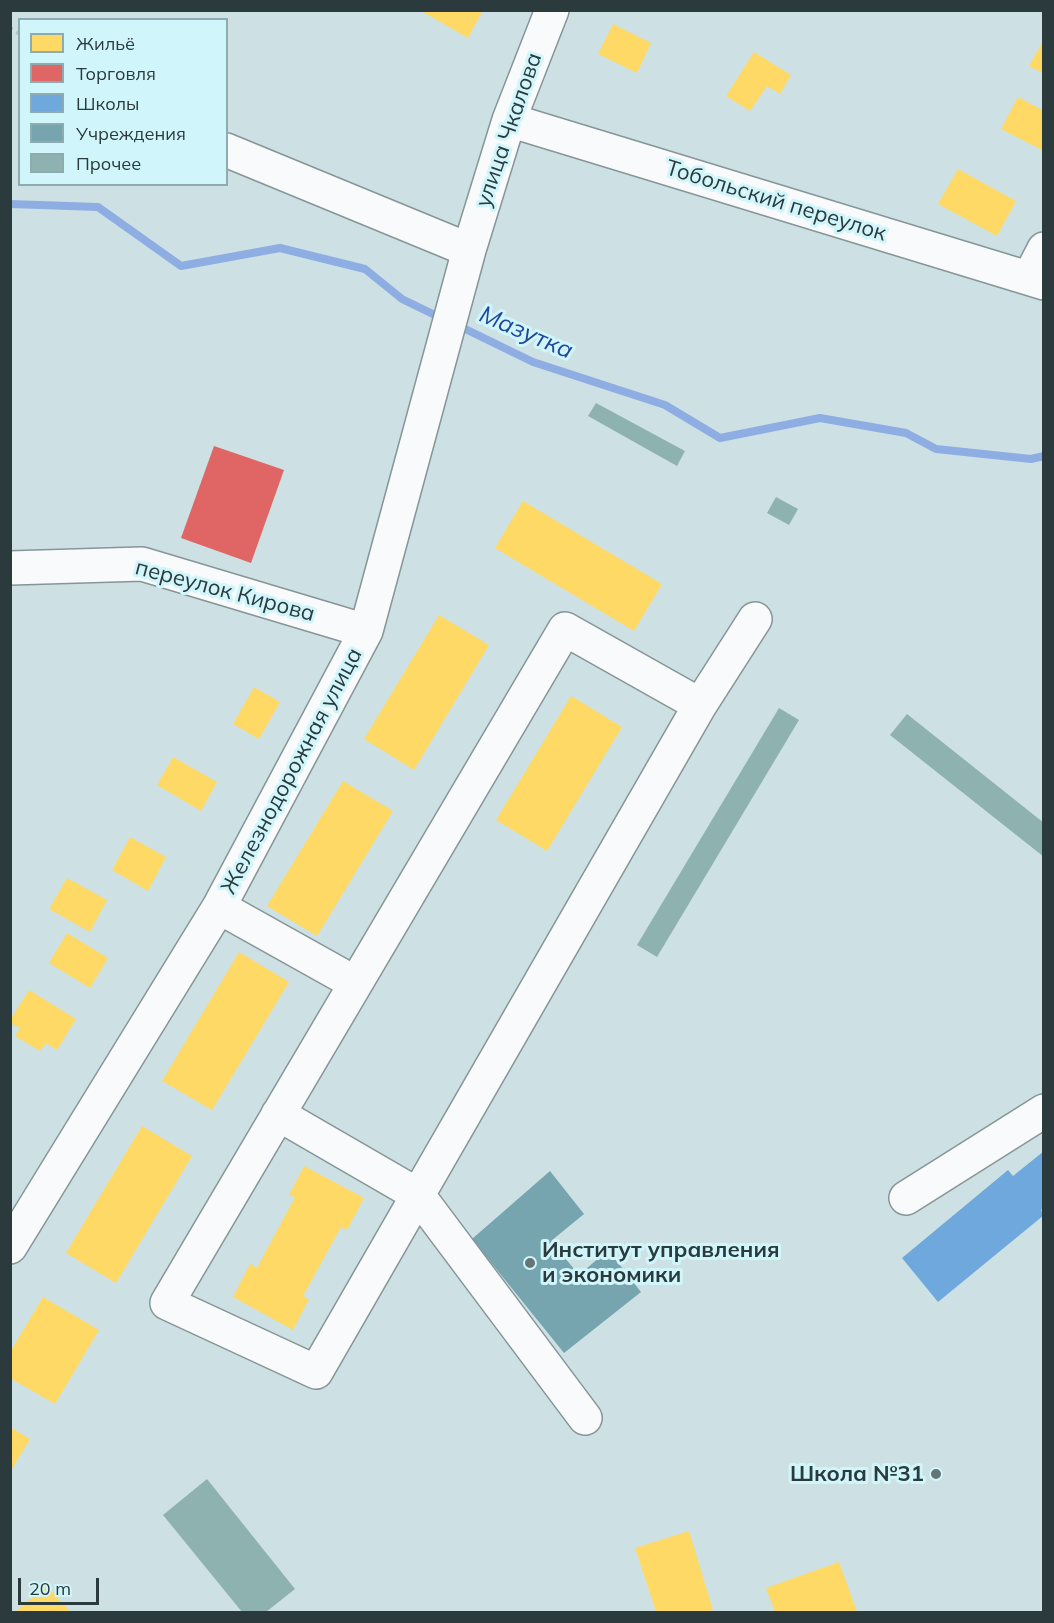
<!DOCTYPE html>
<meta charset="utf-8">
<style>
body{margin:0}
#map{position:relative;width:1054px;height:1623px;overflow:hidden;background:#cde1e4;font-family:Mulish,sans-serif}
canvas{display:block}
.frame{position:absolute;inset:0;border:12px solid #2b3a3c;pointer-events:none}
.legend{position:absolute;left:18px;top:18px;width:210px;height:168px;box-sizing:border-box;background:#d0f6fb;border:2px solid #8eabaf;margin:0;padding:8px 10px;list-style:none;font-size:18px;color:#2b3a3c}
.legend li{display:flex;align-items:center;gap:12px;height:30px}
.legend b{width:30px;border:2px solid #8eabaf}
.scale{position:absolute;left:18px;top:1578px;width:81px;height:27px;box-sizing:border-box;border:3px solid #2b3a3c;border-top:0;padding-left:8px;font-size:18px;line-height:21px;white-space:nowrap;color:#2b3a3c;-webkit-text-stroke:4px #d0f6fb;paint-order:stroke}
</style>
<div id="map">
<canvas width="1054" height="1623"></canvas>
<div class="frame"></div>
<ul class="legend">
<li><b style="height:16px;background:#ffd966"></b>Жильё</li>
<li><b style="height:16px;background:#e06666"></b>Торговля</li>
<li><b style="height:16px;background:#6fa8dc"></b>Школы</li>
<li><b style="height:16px;background:#76a5af"></b>Учреждения</li>
<li><b style="height:16px;background:#8eb2af"></b>Прочее</li>
</ul>
<div class="scale">20 m</div>
</div>
<script>
const c = document.querySelector('canvas').getContext('2d');
c.lineJoin = 'round';
function paint(path, color) { c.fillStyle = color; c.fill(path, 'evenodd'); }
function trace(path, color, width, dash) { c.strokeStyle = color; c.lineWidth = width; c.lineCap = dash ? 'butt' : 'round'; c.setLineDash(dash || []); c.stroke(path); }
function drawText(font, color, halo, rows, align = 'center') {
  c.font = font + ' Mulish,sans-serif'; c.lineWidth = 6; c.setLineDash([]); c.textBaseline = 'middle'; c.strokeStyle = halo; c.fillStyle = color; for (const [text, x, y, turn = 0] of rows) {
    c.save(); c.translate(x, y); c.rotate((+turn || 0) * Math.PI / 180); c.textAlign = isNaN(turn) ? turn : align; if (halo) c.strokeText(text, 0, 0); c.fillText(text, 0, 0); c.restore();
  }
}
const homes = new Path2D(`
 M424,10h59l-15,28 -45,-26z
 M613,24l38,19 -14,30 -39,-19z
 M1044,39v35l-15,-8z
 M754,52l37,23 -11,19 -13,-8 -17,25 -24,-15z
 M1018,97l26,14v40l-43,-22z
 M958,169l58,32 -19,35 -59,-32z
 M523,501l139,83 -28,47 -139,-83z
 M439,615l50,30 -75,125 -50,-31z
 M254,687l26,15 -21,37 -26,-15z
 M571,696l51,31 -75,124 -51,-31z
 M173,757l44,25 -16,29 -44,-26z
 M343,781l50,30 -76,125 -50,-30z
 M130,837l36,20 -18,34 -36,-21z
 M67,878l40,22 -17,32 -41,-23z
 M67,933l41,25 -18,30 -41,-25z
 M239,952l50,30 -77,128 -50,-29z
 M29,990l47,29 -19,31 -11,-7 -6,8 -25,-15 5,-8 -10,-5v-3z
 M142,1126l50,30 -76,127 -50,-30z
 M304,1166l60,32 -17,32 -6,-3 -38,69 6,3 -16,31 -60,-33 17,-33 7,4 38,-71 -6,-2z
 M43,1297l56,33 -44,74 -45,-26v-26z
 M10,1427l20,12 -20,33z
 M689,1531l24,79 -9,2h-48l-21,-64z
 M839,1562l18,50h-82l-9,-24z
 M46,1585l25,27h-56z`);
const shops = new Path2D(`
 M214,446l70,24 -33,93 -70,-25z`);
const schools = new Path2D(`
 M1044,1151v57l-3,2 3,5 -106,87 -36,-44 106,-88 5,6z`);
const public = new Path2D(`
 M550,1171l34,43 -33,27 28,34 29,-25 33,42 -77,61 -92,-114z`);
const stream = new Path2D(`
 M10,204l88,3 83,59 99,-18 85,21 37,30 41,20
 M455,324l78,38 132,43 55,33 100,-20 86,15 30,16 95,10 13,-3`);
const building = new Path2D(`
 M596,403l89,48 -8,15 -89,-50z
 M776,497l22,12 -9,16 -22,-12z
 M779,708l20,12 -142,237 -20,-12z
 M907,714l137,109v34l-154,-122z
 M207,1479l88,110 -29,23h-24l-79,-97z`);
const path = new Path2D(`
 M10,28l10,6`);
const minor = new Path2D(`
 M509,120l535,163
 M226,150l243,100
 M1029,278l15,-29
 M10,568l132,-4 224,67
 M565,629l135,76 -384,667 -149,-69z
 M700,705l55,-86
 M219,907l136,76
 M278,1114l140,81 167,223
 M906,1198l138,-87
 M10,1247l209,-340 147,-276 103,-381 40,-130 43,-110`);
const markers = [
 [530,1263,6,"#647477"],
 [936,1474,6,"#647477"]
];
const streetNames = [
 ["улица Чкалова",509,130,-71],
 ["Тобольский переулок",776,201,17],
 ["переулок Кирова",225,591,15],
 ["Железнодорожная улица",292,771,-62]
];
const poiNames = [
 ["Институт управления",542,1250],
 ["и экономики",542,1275],
 ["Школа №31",924,1474,"right"]
];
const waterNames = [
 ["Мазутка",526,333,23]
];
paint(homes, '#ffd966');
paint(shops, '#e06666');
paint(schools, '#6fa8dc');
paint(public, '#76a5af');
trace(stream, '#8eaee3', 8);
paint(building, '#8eb2af');
trace(minor, '#869597', 36);
trace(path, '#b8c0c2', 4, [3, 4.5]);
trace(minor, '#f8fafb', 33);
for (const [x, y, r, color] of markers) { const dot = new Path2D(); dot.arc(x, y, r, 0, 2 * Math.PI); c.fillStyle = color; c.fill(dot); trace(dot, '#d0f6fb', 2); }
drawText('22px', '#2b3a3c', '#d0f6fb', streetNames);
drawText('bold 22px', '#2b3a3c', '#d0f6fb', poiNames, 'left');
drawText('italic 24px', '#20459d', '#d0f6fb', waterNames);
</script>
